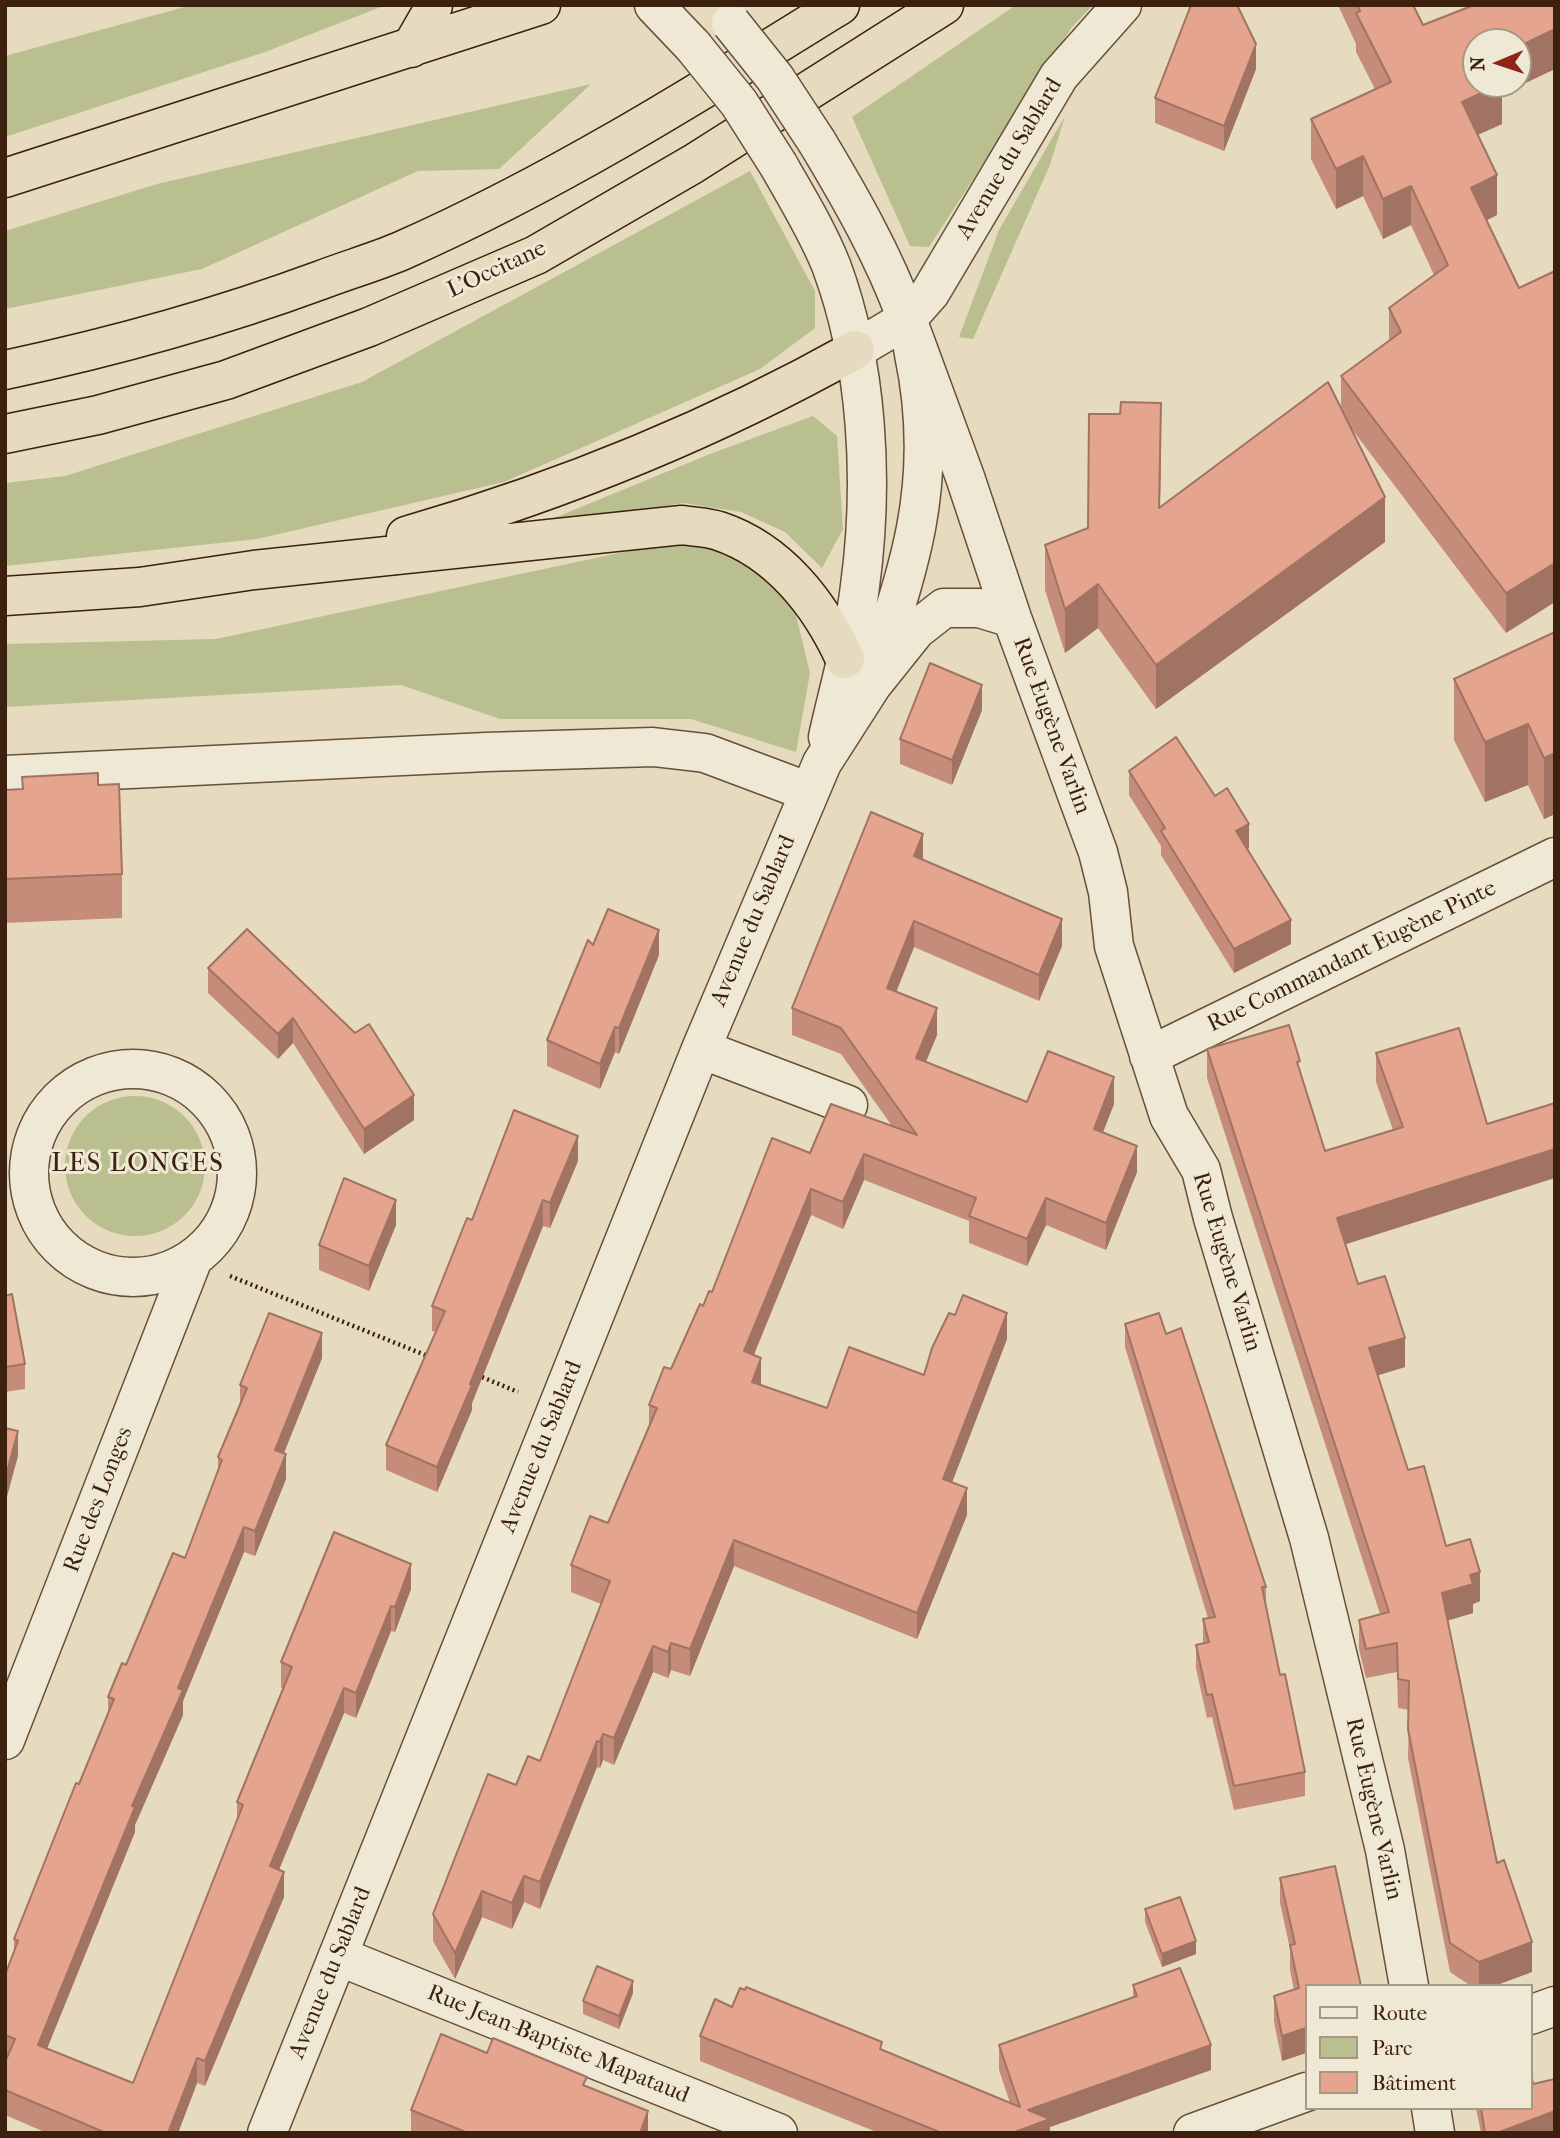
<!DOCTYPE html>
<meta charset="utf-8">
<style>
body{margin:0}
#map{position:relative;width:1560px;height:2138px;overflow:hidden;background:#e6dbbe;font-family:"IM FELL French Canon",serif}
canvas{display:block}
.frame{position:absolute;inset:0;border:7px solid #3b210e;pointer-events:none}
.legend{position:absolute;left:1305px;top:1984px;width:228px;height:126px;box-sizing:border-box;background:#efe8d5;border:2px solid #a79885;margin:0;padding:9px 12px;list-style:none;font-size:21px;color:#3b210e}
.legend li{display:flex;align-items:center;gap:14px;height:35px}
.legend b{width:35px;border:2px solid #a79885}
.north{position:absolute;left:1462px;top:28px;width:70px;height:70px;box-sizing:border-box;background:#efe8d5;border:2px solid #a79885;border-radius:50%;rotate:268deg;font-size:19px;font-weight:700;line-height:28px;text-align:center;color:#3b210e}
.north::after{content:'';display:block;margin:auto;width:24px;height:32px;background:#8f2418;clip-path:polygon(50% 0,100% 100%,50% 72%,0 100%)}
</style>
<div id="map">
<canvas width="1560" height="2138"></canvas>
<div class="frame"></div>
<ul class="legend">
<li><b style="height:9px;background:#efe8d5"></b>Route</li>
<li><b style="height:19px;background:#b9bf8f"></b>Parc</li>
<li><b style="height:19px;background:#e5a48d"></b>Bâtiment</li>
</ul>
<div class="north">N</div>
</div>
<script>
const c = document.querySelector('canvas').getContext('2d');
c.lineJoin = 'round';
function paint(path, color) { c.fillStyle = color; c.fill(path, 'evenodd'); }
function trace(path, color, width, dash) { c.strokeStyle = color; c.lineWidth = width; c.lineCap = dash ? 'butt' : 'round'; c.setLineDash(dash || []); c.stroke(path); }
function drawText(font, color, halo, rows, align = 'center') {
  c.font = font + ' "IM FELL French Canon",serif'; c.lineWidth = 6; c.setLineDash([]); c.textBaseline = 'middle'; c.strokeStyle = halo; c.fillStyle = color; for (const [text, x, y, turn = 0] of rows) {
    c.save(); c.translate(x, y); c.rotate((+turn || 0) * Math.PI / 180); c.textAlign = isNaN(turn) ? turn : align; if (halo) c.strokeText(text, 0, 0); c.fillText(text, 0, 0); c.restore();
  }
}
const green = new Path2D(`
 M192,5h194l-121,47 -260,85v-81z
 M1016,5h77l-21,22 -143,220 -19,-1 -58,-129z
 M591,84l-92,85 -81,2 -216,98 -197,40v-78l152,-47z
 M1065,116l-15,49 -77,174 -14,-2 40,-107z
 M750,171l65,120v37l-55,41 -256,113 -247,57 -252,27v-83l60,-7 297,-94z
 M813,416l24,20 6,93 -21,39 -37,-36 -44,-20 -58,-9 -158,27 185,-76z
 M675,541l77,12 39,42 19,78 -14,79 -105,-33h-191l-99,-34 -396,22v-63l211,-5z
 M65 1166a70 70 0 1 1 140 0a70 70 0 1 1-140 0Z`);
const path = new Path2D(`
 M230,1276l200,81
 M477,1375l41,17`);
const minor = new Path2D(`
 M654,5l39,41
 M817,142c33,55 67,114 89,175 4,12 6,25 8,37 12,57 13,116 2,174 -9,47 -25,93 -39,138
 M779,166c18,32 38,64 52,99 37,99 43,217 29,321 -6,51 -21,101 -32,151
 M907,319l58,158 47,141 86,234 10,40 6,54 55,170 32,54 12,48 96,320 76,312 24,136
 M855,350l52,-31 23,-26 129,-217 63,-71
 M5,775l481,-23 167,-5 52,6 104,39
 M701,1049l147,56
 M1149,1056l406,-199
 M29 1173a104 104 0 1 1 208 0a104 104 0 1 1-208 0Z
 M5,1740l187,-479
 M338,1956l440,177
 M1530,2015l25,-9
 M1431,2108l4,25
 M267,2133l434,-1084 121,-286 50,-78 44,-55 28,-22h35l33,10
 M1193,2133l113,-41`);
const highway = new Path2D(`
 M411,48l19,-33 3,-10
 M5,178l536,-173
 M5,370c108,-23 213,-52 316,-90 26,-10 54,-18 80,-29 154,-68 296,-157 439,-246
 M5,434l93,-19 128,-35 143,-53 167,-72 157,-91 251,-159
 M406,536c155,-45 308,-107 449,-186
 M5,596l135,-9 114,-17 428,-45c12,2 26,2 37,6 60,20 101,73 126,128`);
const minorBridge = new Path2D(`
 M731,23l44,55 42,64
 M693,46l46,57 40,63`);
const wall = new Path2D(`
 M1338,5h75l10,20 132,-20v64l-53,25v30l-25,11 20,80 -10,5 32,68 -13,345 -155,-205 34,114 -229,167 -58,-81 -33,25 -20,-63v-45l43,-17 73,-81 -1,60 181,-97v-34l48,-35v-33l45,-33 -23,-50 -28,14 -20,-43 -27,13 -25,-50v-40l64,-30 -19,-37v-8z
 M1256,69l-32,82 -69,-28v-25z
 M1555,632v182l-11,5 -16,-34 -43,17 -31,-62v-61z
 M982,710l-30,75 -52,-21v-25z
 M1129,771l120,77 -2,1 44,95 -57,29 -73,-118v-9l-32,-51z
 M22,777l76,8 24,89v44l-117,5v-133l17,-1z
 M923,860l139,86 -23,55 -125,-54 -18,45 41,43 -11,27 101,40 87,2 -11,28 34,40 -31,78 -60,-25 -19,41 -58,-23v-22l-105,-41 -21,49 -32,-14 -57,140 7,30 66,23 97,-33 83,-36 -55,143 15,33 -50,124 -183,-73 -44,110 -19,-6 -3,8 -15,-6 -39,93 -11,-5 -3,8 -3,-1 -57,142 -16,-7 -12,27 -30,-12 -27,62 -22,-38v-27l83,-129 24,-24 61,-157 -30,-12v-27l37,-42 41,-97v-21l22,-36 32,-63 9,-14 98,-139 82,-27 -51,-72 -49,-19v-27z
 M247,929l167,191 -50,34 -71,-111 -15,16 -70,-66v-25z
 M593,945l66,10 -40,99 -4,-2 -15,37 -53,-23v-26z
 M1459,1028l-114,216 13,40 47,83 -27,8 30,95 38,76 34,55 -7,3v9l-26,8 50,242 35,109 -38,14h-23l-21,-14 -42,-214 1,-48 -11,-2 -1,-36 -31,6 -7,-29v-29l21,-6 -173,-536v-29l93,22 25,80 68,-21 -17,-48v-29z
 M578,1161l-28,67 -7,-2 -71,177v7l-35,82 -51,-22v-25l50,-113 -4,-1v-25z
 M396,1225l-27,66 -50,-21v-25z
 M5,1296l20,68v25l-20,3z
 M1125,1324l41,10 100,253v23l14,65 25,97v24l-71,14 -22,-93 -5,1 -11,-50v-23l7,-2v-24l5,-1 -83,-271z
 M322,1358l-38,95 2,26 -31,77 -11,-4 -61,149v14l-48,110v7l-89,217 87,34 104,-263v-18l46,-114h-2v-26l130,-73 -16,43 -4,-1 -35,87 -12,-5 -65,157 5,27 -79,189 -8,-3 -19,50h-131l-42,-18v-140l9,-22v-14l94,-225v-17l77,-139 33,-88v-13l22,-53v-19z
 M1280,1878l26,108v67l-24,8 -8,-39v-26l20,-6 -4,-20v-21l-10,-46z
 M1145,1909l51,45 -34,13 -17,-45z
 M1133,1985l78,85 -161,57v6h-171l-179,-72v-25l32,-29 150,43 128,53 -11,-33v-25l134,-48z
 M633,1993l-14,36 -36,-15v-13z
 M1533,2084l22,49h-74l-5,-25h54z
 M587,2086l61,47h-237v-23z`);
const shadedWall = new Path2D(`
 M1555,29v40l-53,25v30l-40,18v-40l31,-18h25v-37z
 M1256,44v25l-32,82v-25z
 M1363,156v40l-27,13v-40z
 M1497,175v40l-26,13v-40z
 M1411,186v39l-28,14v-40z
 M1161,403v44l-2,105v-44z
 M1385,497v45l-229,167v-44z
 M1555,563v39l-49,31v-40z
 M1098,584v44l-33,25v-44z
 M982,685v25l-30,75v-25z
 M1528,724v61l-43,17v-60z
 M1555,753v61l-11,5v-61z
 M1249,824v24l-13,8v-25z
 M923,834v27l-9,-5z
 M1062,919v27l-23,55v-26z
 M1291,920v24l-57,29v-24z
 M914,921v26l-27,68v-27z
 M659,930v25l-40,99v-26z
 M937,1008v27l-21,50v-27z
 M293,1018v25l-15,16v-25z
 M615,1027v25l-15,37v-25z
 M1114,1077v27l-20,51v-26z
 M414,1095v25l-50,34v-25z
 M578,1136v25l-28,67v-25z
 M1137,1146v26l-31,78v-27z
 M1555,1149v29l-218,69v-29z
 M864,1154v26l-21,49v-27z
 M811,1189v26l-67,163v-27z
 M1046,1198v27l-19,41v-27z
 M396,1200v25l-27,66v-25z
 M543,1200v26l-71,177v7l-35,82v-25z
 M1007,1313v26l-64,167v-27z
 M322,1333v25l-47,117v-25z
 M1405,1338v29l-36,11v-30z
 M761,1358v26l-9,24v-26z
 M18,1431v25l-13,48v-25z
 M286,1454v25l-31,77v-25z
 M967,1488v27l-50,124v-26z
 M244,1527v25l-61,149v14l-48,110v7l-97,239v-26l140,-357z
 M734,1540v26l-44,110v-27z
 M411,1564v25l-16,43v-25z
 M1480,1572v29l-7,3v9l-31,9v-29l28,-18z
 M391,1606v25l-35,87v-25z
 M671,1643v27l-3,8v-26z
 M653,1646v26l-39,93v-27z
 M344,1688v25l-74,178v-25z
 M603,1734v26l-3,8v-26z
 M597,1741v26l-57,142v-27z
 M284,1872v25l-79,189v-25z
 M524,1876v26l-12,27v-26z
 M482,1891v26l-27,62v-26z
 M1196,1941v13l-34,13v-13z
 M1532,1942v30l-38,14h-15v-24z
 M633,1981v12l-14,36v-13z
 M1306,2028v25l-24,8v-25z
 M1211,2045v25l-161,57v6h-38l16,-23z
 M197,2058v25l-19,50h-10z
 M648,2111v22h-8z
 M1555,2111v22h-58z`);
const building = new Path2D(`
 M1191,5h46l19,39 -32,82 -69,-28z
 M1357,5h56l10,20 51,-20h81v24l-37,18v-5h-42v42h25l-39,18 35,73 -26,13 48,100 36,-17v292l-49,30 -165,-217 60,-44 -12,-24 59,-43 -37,-79 -28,13 -20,-43 -27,13 -25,-50 80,-37 -35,-69 4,-2z
 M1328,382l57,115 -229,168 -58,-81 -33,25 -20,-64 43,-17 1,-114h31l1,-12 40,1 -2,105z
 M1555,632v121l-11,5 -16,-34 -43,18 -31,-63z
 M930,663l52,22 -30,75 -52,-21z
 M1176,737l39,59 12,-8 22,36 -13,7 55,89 -57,29 -73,-118 4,-3 -36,-57z
 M98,773v12l21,-1 3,90 -117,5v-89l18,-1 -1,-12z
 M871,812l52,22 -9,22 148,63 -23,56 -125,-54 -27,67 50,20 -21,50 111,44 21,-51 66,26 -20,52 43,17 -31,77 -60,-25 -19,41 -58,-23 7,-18 -112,-44 -21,48 -32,-13 -67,162 17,7 -9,24 75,26 22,-61 75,28 8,-27 17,-35 6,2 8,-20 44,18 -64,166 24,9 -50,125 -183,-73 -44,109 -19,-6 -3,9 -15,-6 -39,92 -11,-4 -3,8 -3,-1 -57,141 -16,-6 -12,27 -30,-12 -27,62 -22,-39 25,-64 30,-76 28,11 12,-29 12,5 70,-180 -39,-16 19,-49 18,7 49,-115 -8,-3 15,-38 7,2 29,-65 3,2 6,-15 3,1 60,-154 38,15 21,-49 86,31 -76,-107 -49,-20z
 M608,909l51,21 -40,98 -4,-1 -15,37 -53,-24 41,-100 5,5z
 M247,929l108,104 14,-9 45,71 -50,34 -71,-111 -15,16 -70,-66z
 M1289,1025l11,36 -3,1 28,89 78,-24 -27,-74 83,-25 28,96 68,-21v46l-218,69 21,66 27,-8 20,62 -36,10 39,122 16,-4 22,80 24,-7 10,33 -10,3 3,9 -31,9 55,270 7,-3 28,82 -53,20 -29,-19 -42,-214 1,-48 -11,-2 -1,-36 -31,6 -7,-29 30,-8 -182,-563z
 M514,1110l64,26 -28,67 -7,-3 -73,184 2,1 -35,82 -51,-22 59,-134 -13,-5 35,-88 5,2z
 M344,1178l52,22 -27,66 -50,-21z
 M12,1294l13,70 -20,3v-71z
 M269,1313l53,20 -47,117 11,4 -31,77 -11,-4 -66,161 5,2 -51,116 3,1 -97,238 95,38 110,-278 -6,-3 55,-135 -11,-5 53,-130 77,32 -16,43 -4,-1 -35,87 -12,-5 -74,178 14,6 -79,189 -8,-3 -29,75h-62l-101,-43v-28l10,-23 -10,-4v-60l13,-34 -4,-2 62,-156 3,1 35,-85 -6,-2 14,-34 4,2 47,-112 12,5 37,-98 -4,-3 29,-69 -7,-3z
 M1159,1313l7,21 15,-6 85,259h-4l18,88 5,-1 20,98 -71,14 -22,-92 -5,1 -11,-50 13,-3 -6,-23 12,-2 -90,-293z
 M5,1428l13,3 -13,48z
 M1335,1866l26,120h-55v42l-24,8 -8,-40 25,-8 -9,-43 5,-1 -15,-66z
 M1180,1897l16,44 -34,13 -17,-45z
 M597,1966l36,15 -14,35 -36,-15z
 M1180,1968l31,77 -183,65 22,9 -38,14h-70l-242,-97 15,-37 17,8 8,-19 5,2 1,-3 136,55 -2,7 140,58 -21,-62 138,-49 -4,-11z
 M441,2034l46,19 6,-15 94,39 -4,8 65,26 -8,22h-172l-57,-23z
 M1530,2067l3,17 22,-5v32l-58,22h-12l-4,-25h49z`);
const streetNames = [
 ["Avenue du Sablard",1010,159,-59],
 ["L'Occitane",497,270,-25],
 ["Rue Eugène Varlin",1051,726,70],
 ["Avenue du Sablard",754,921,-67],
 ["Rue Commandant Eugène Pinte",1352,957,-26],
 ["Rue Eugène Varlin",1226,1262,73],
 ["Avenue du Sablard",542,1447,-68],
 ["Rue des Longes",99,1500,-69],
 ["Rue Eugène Varlin",1373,1809,77],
 ["Avenue du Sablard",331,1973,-68],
 ["Rue Jean-Baptiste Mapataud",558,2045,22]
];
const quarterNames = [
 ["LES LONGES",138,1165]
];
paint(green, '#b9bf8f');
trace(minor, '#66503a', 41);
trace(highway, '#3b210e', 41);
trace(path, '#3b210e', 4.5, [2, 3.5]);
trace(minor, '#efe8d5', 38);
trace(highway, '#e6dbbe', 38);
trace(minorBridge, '#66503a', 41, []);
trace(minorBridge, '#efe8d5', 38);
paint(wall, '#c58d79');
paint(shadedWall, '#a07363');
paint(building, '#e5a48d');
trace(building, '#a07363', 2);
drawText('23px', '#3b210e', '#efe8d5', streetNames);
c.letterSpacing = '2px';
drawText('26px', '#3b210e', '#efe8d5', quarterNames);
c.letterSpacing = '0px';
</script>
